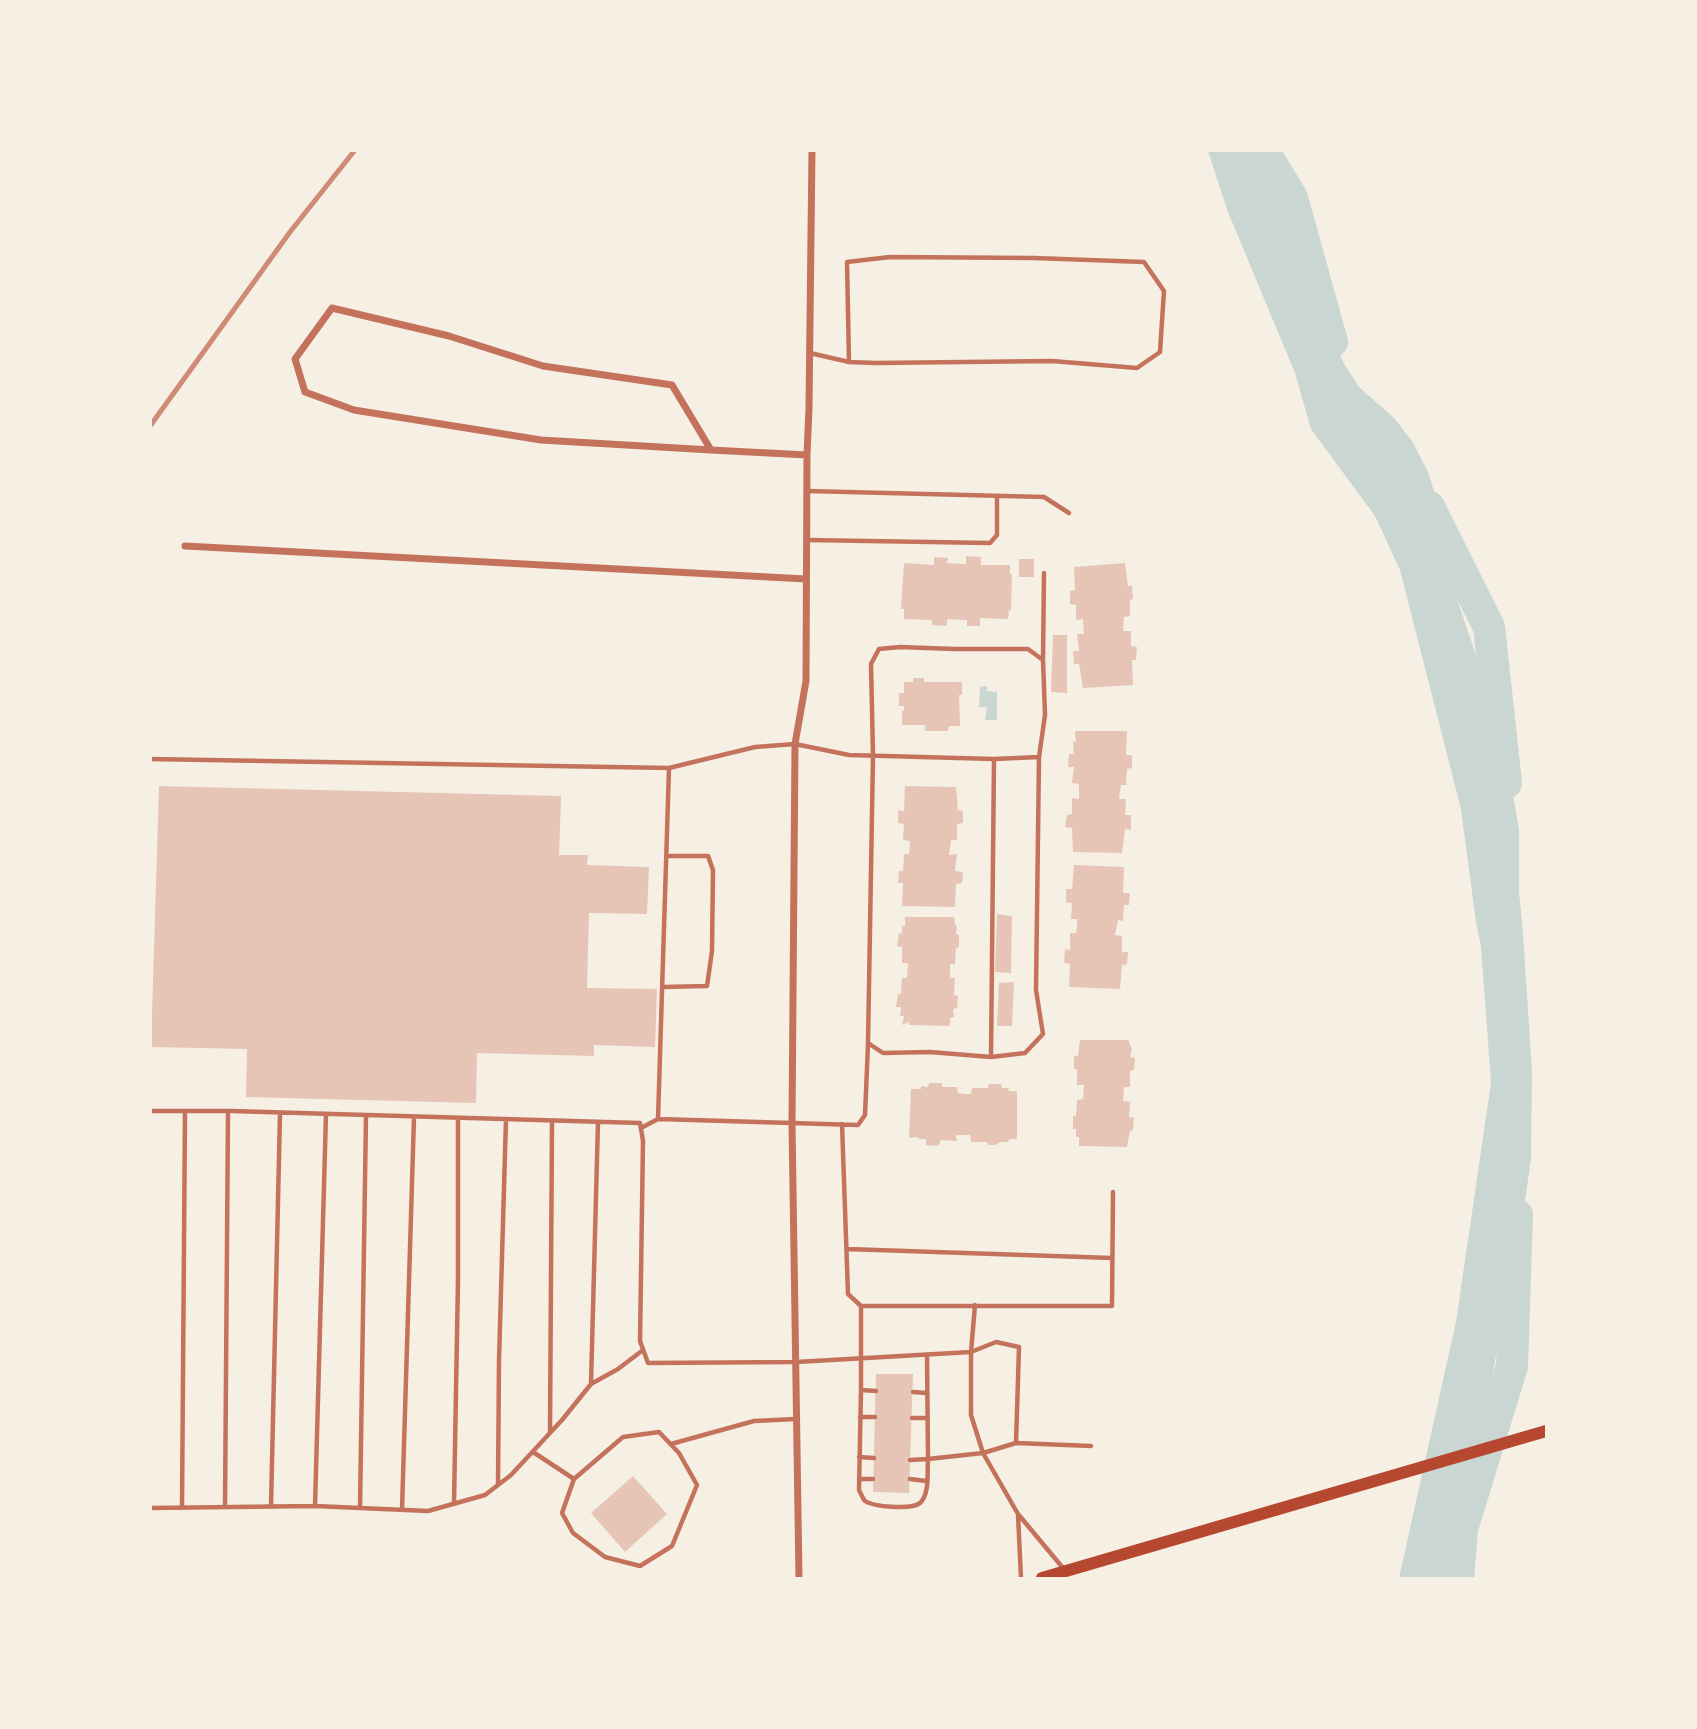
<!DOCTYPE html>
<style>
body{margin:0}
#map{position:relative;width:1697px;height:1729px;overflow:hidden;background:#f6efe4;font-family:"Nunito Sans",sans-serif}
canvas{display:block}
.frame{position:absolute;inset:0;border:152px solid #f6efe4;pointer-events:none}
</style>
<div id="map">
<canvas width="1697" height="1729"></canvas>
<div class="frame"></div>
</div>
<script>
const c = document.querySelector('canvas').getContext('2d');
c.lineJoin = 'round';
function paint(path, color) { c.fillStyle = color; c.fill(path, 'evenodd'); }
function trace(path, color, width, dash) { c.strokeStyle = color; c.lineWidth = width; c.lineCap = dash ? 'butt' : 'round'; c.setLineDash(dash || []); c.stroke(path); }
const water = new Path2D(`
 M1208,151h67l16,61 43,130 10,22 15,23 35,31 18,23 16,31 17,55 12,72 22,65 26,89 14,76v63l4,42 9,137 -1,88 -12,83 -11,46 -25,141 -31,149h-53l57,-256 35,-239 -10,-137 -5,-24 -15,-113 -61,-239 -25,-54 -64,-87 -16,-56 -67,-161z
 M987,686v5l10,1v28h-12l2,-13h-8l1,-20z`);
const river = new Path2D(`
 M1263,150l29,48 40,144
 M1429,507l60,120 17,156
 M1458,1578l4,-49 50,-163 5,-151`);
const building = new Path2D(`
 M966,556l15,1v8h29v9h2l-1,37 -2,-1 -1,9 -28,-1v8h-13v-6l-20,-1v7l-15,-1v-5l-28,-1v-10h-3l3,-46 30,2v-8l14,1 -1,5 19,1z
 M1019,559h15v18h-15z
 M1125,563l3,23h4l1,13 -3,1v16l-6,1 -1,14h8v15l6,1 -1,13h-4l1,25 -50,3 -4,-24h-5l-1,-13h6l-2,-17h7l-1,-15 -7,1v-15l-6,-1v-13l5,-1 -1,-23z
 M1053,635h14v58l-16,-1z
 M913,678h11v4h38v13h-3l1,31h-11l-1,5h-23v-6h-23v-14h2v-5h-5v-13h5v-11h9z
 M1075,731h52l-1,24h6v13l-5,1 -1,16h-5l-2,14h7l-1,16h6v15l-6,-1 -3,24 -49,-1 -1,-24 -7,-1 2,-12 5,-1v-16l7,1v-15l-7,-1 2,-16h-6l1,-13h5l-1,-13 3,1z
 M159,786l402,10 -2,59h29l-1,10 62,2 -2,47 -58,-1 -2,75 70,1 -2,58 -61,-2v11l-117,-3 -1,50 -230,-6 1,-48 -96,-2z
 M905,786l51,1 2,23 5,1v12l-6,1v16h-6l-2,15 8,-1 -2,17 8,1 -1,11 -6,1 -1,23 -53,-1 1,-23h-5l1,-12h4l1,-17h5l1,-13 -7,-1 1,-16 -6,-1v-13l6,1z
 M1074,865l50,2 -1,26h7l-1,12h-5l-1,16 -5,-1 -3,15 7,1v16h6l-1,12 -5,1 -2,24 -51,-2 1,-23 -6,-1 1,-14 5,1v-17h6l1,-7v-7h-6l1,-16 -6,-1v-13h6z
 M997,914l15,2 -1,57 -16,-1z
 M905,917h49l1,8h2l-1,9 3,1v12l-3,1 -1,16h-5v14h5l-1,17 4,1 -1,12 -4,1 1,8 -4,1v8l-41,-1v-3l-7,3 2,-9h-4l1,-9h-5l2,-13h3l1,-16h5l1,-15h-6v-16l-5,-1 2,-13 3,1v-8h3z
 M1014,982l-2,44h-15l2,-43z
 M1080,1040h48l4,9 -2,8 5,1 -1,12 -4,1v16h-6l-1,14 7,1 -1,15 5,1 -1,12 -3,1 -3,16 -48,-1v-9h-3v-8h-3v-13h3l1,-16 6,-1 1,-14h-7v-16h-3v-13h4z
 M929,1083h13v4h15l1,6 7,1h6l1,-6h16l1,-4h12l1,4h7l-1,3h9v48h-8l-1,3h-7l-6,3h-7l-1,-3h-16l-1,-7h-14l1,6 -16,-1 -2,5 -6,1 -7,-1v-6h-7l-1,-2 -9,1 2,-49h10v-3l7,1z
 M876,1374h37l-4,119 -36,-1z
 M633,1476l34,38 -42,38 -34,-39z`);
const service = new Path2D(`
 M810,353l39,9 27,1 176,-2 85,7 23,-16 4,-61 -20,-29 -110,-4 -144,-1 -43,5 2,100
 M808,491l236,6 25,16
 M807,540l183,3 7,-8v-39
 M900,647l54,2h74l15,11 2,55 -6,42 -3,233 7,44 -18,19 -34,4 -61,-5 -47,1 -15,-10 5,-287 -2,-92 8,-15z
 M1043,659l1,-86
 M150,759l519,9 -11,351 -17,9
 M669,768l86,-21 40,-3 54,11 145,4 45,-2
 M662,987l45,-1 5,-35 1,-81 -5,-14h-41
 M991,1057l3,-298
 M150,1111h81l409,12 3,18 -3,200 8,22 148,-1 175,-10 25,-10 23,5 -3,96
 M658,1119l200,6 7,-10 3,-71
 M842,1124l6,170 13,12
 M847,1249l265,9
 M975,1305l-4,47v63l12,38 35,61 45,54
 M591,1383l7,-261
 M861,1390l15,1
 M913,1392l14,1
 M860,1417h15
 M912,1418h16
 M550,1431l2,-310
 M671,1444l83,-23 42,-2
 M1091,1446l-75,-3 -33,10 -55,6c-1,13 2,35 -8,44 -8,7 -49,4 -56,-3 -1,-2 -4,-8 -5,-10l2,-100v-84h251l1,-114
 M533,1452l41,27 -12,34 11,20 32,24 35,9 32,-20 25,-61 -18,-32 -20,-21 -36,5 -49,42
 M859,1457l15,1
 M910,1460l18,-1 -1,-103
 M859,1479h14
 M910,1479l16,2
 M498,1484l1,-124 7,-241
 M454,1504l4,-225v-161
 M315,1506l11,-392
 M225,1507l3,-396
 M271,1507l9,-394
 M150,1508l165,-2 113,5 57,-16 26,-20 51,-55 29,-36 27,-15 25,-19
 M182,1508l3,-397
 M360,1508l6,-392
 M402,1510l12,-393
 M1018,1515l3,63`);
const minor = new Path2D(`
 M332,308l117,28 94,30 129,19 39,65 -170,-10 -187,-30 -49,-18 -10,-33z
 M711,450l96,5
 M185,546l621,33
 M799,1578l-7,-455 3,-379 11,-63 1,-226 2,-47 3,-258`);
const primary = new Path2D(`
 M1042,1578l504,-147`);
const rail = new Path2D(`
 M150,426l140,-194 65,-82`);
paint(water, '#c9d6d2');
trace(river, '#c9d6d2', 32);
paint(building, '#e6c5b7');
trace(service, '#c5725c', 4.5);
trace(minor, '#c5725c', 7);
trace(primary, '#b5482f', 12);
trace(rail, '#cf8b77', 5);
</script>
